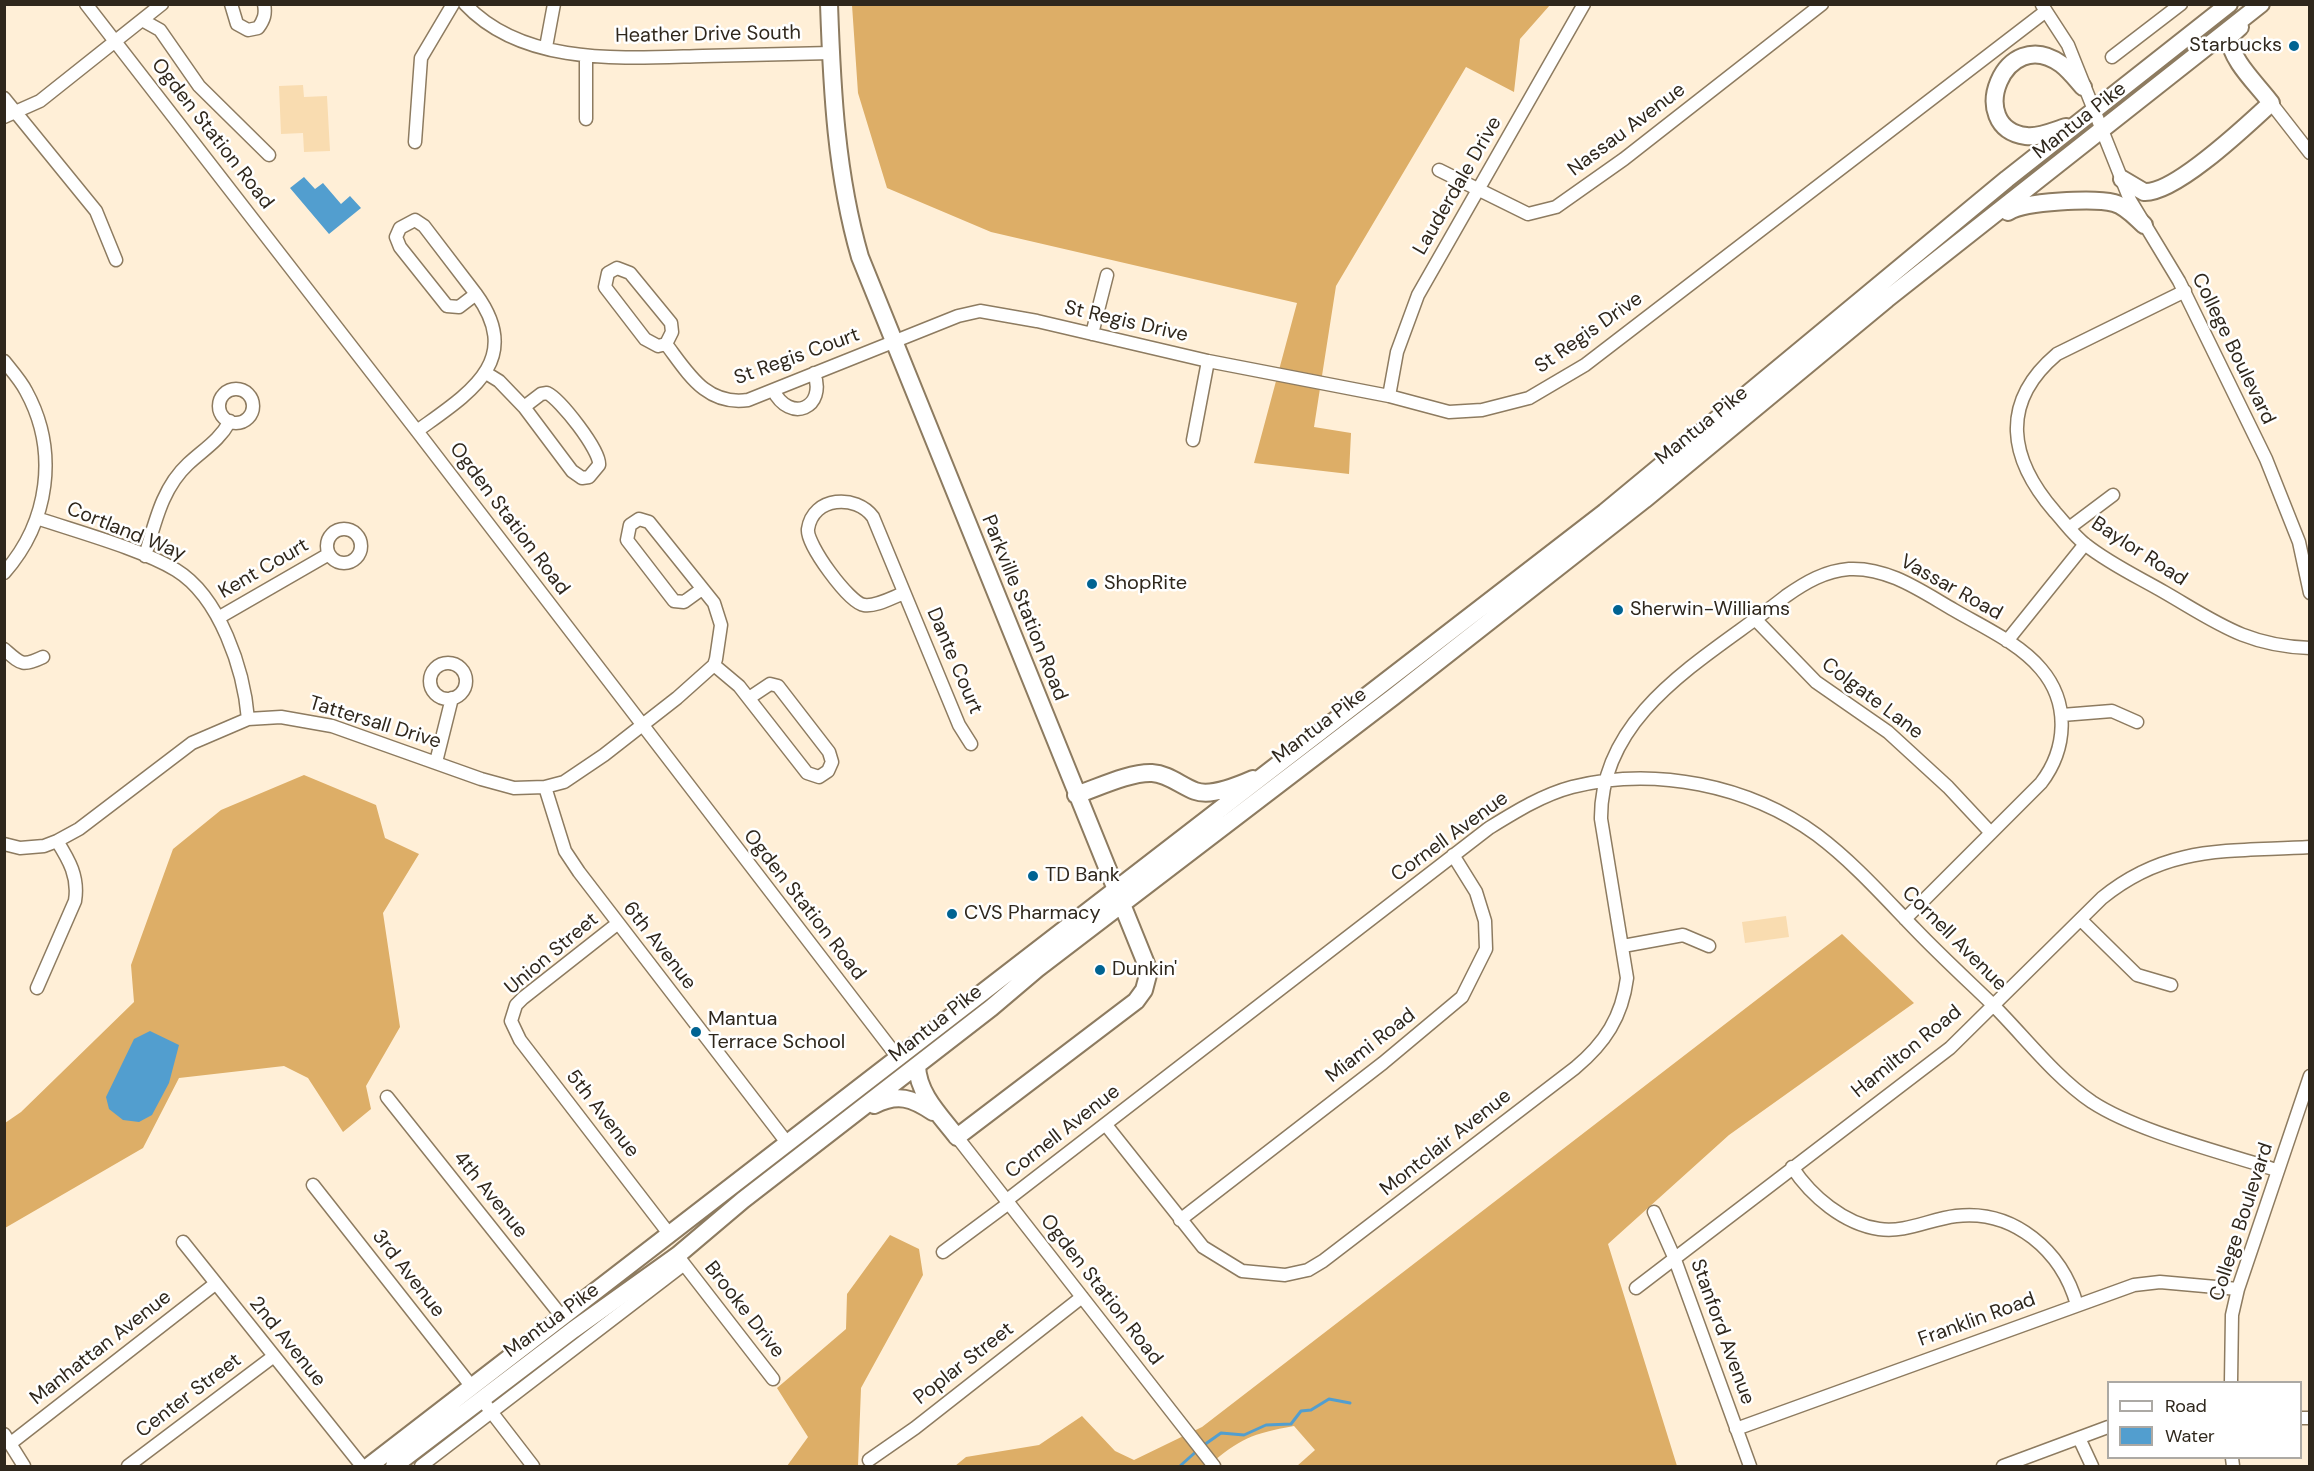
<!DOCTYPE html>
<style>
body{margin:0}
#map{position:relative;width:2314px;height:1471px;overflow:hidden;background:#ffefd7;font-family:"DM Sans",sans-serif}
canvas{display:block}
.frame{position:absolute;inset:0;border:6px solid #2f271c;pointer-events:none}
.legend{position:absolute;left:2107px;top:1381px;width:195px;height:78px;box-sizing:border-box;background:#fff;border:2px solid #aca9a4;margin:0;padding:8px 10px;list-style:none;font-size:18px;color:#2f271c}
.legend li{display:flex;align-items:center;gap:12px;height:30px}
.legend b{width:30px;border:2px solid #aca9a4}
</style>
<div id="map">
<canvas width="2314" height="1471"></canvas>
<div class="frame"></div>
<ul class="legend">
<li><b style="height:8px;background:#fff"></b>Road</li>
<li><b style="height:16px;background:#529ecf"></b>Water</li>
</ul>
</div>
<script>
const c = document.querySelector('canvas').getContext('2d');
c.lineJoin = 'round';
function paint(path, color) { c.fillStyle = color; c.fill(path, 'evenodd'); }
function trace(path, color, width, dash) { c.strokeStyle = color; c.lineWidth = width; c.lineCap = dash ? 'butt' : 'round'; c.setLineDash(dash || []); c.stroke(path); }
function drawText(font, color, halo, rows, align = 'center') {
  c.font = font + ' "DM Sans",sans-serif'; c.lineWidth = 5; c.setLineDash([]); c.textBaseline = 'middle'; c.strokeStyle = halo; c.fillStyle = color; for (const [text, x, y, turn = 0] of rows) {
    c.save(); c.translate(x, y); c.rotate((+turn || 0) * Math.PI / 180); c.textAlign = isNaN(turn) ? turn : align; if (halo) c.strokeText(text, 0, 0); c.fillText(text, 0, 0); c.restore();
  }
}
const green = new Path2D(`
 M303,85l1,12 23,-1 3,55 -26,1 -1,-19 -22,1 -2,-48z
 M1786,916l3,21 -44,6 -3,-21z`);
const forest = new Path2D(`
 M852,5h698l-30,34 -6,53 -48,-25 -130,219 -22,141 37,6 -2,41 -95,-11 43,-160 -306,-71 -104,-44 -29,-95z
 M304,775l72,30 9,33 34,16 -36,59 17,114 -34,59 5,23 -28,23 -35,-54 -24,-12 -105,12 -36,70 -138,80v-105l16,-11 113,-110 -3,-37 42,-116 48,-39z
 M1842,934l72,69 -185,132 -121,109 69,222h-380l18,-16 -21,-24c-43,8 -53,12 -86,40h-253l11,-9 73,-12 43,-29 33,35 19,9 68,-33z
 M890,1235l29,14 4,26 -62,113 -3,78h-71l21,-29 -31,-49 69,-59 1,-35z`);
const water = new Path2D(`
 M304,177l11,12 8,-6 18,21 9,-8 11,12 -32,26 -39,-46z
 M150,1031l29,14 -10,38 -17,32 -13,7 -16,-2 -14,-11 -3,-12 28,-58z`);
const stream = new Path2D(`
 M1204,1445l17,-12 23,2 22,-10 25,-1 10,-13 10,-1 18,-11 21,4
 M1180,1466l19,-17`);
const minor = new Path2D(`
 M86,4l331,427 482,628
 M231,4l6,20 11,6 10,-2c6,-8 8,-14 6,-24
 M465,4c59,63 160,54 238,52 43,-1 85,-2 128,-3
 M2042,5l26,40 62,155 49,81 87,178 33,83 11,51
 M142,20l18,10 39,56 70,69
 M546,47l8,-43
 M586,56v63
 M2112,57l69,-53
 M4,98l92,113 20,49
 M2271,103l39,50
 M4,117l36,-16 122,-97
 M415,142l6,-84 32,-54
 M1439,170l89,44 28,-7 68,-48 198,-155
 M2185,291l-128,63c-58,49 -48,105 -2,158 10,11 19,24 31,33 24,19 52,32 78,47 52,30 82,54 146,56
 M1092,334l15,-59
 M666,344l-8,2 -13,-7 -40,-52 3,-14 9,-5 13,5 41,50 1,9 -6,12c22,29 40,62 82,56l210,-84 22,-5 57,10 171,40 181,35 60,16 33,-2 47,-12 56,-33 461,-354
 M4,361c8,10 17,20 22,30 33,60 23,131 -22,182
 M486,373l13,8 25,26
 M219 406a17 17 0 1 1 34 0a17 17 0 1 1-34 0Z
 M773,390c17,34 54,18 41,-17
 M547,393c13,6 54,58 52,72l-10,12 -7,1 -10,-7 -48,-64 17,-13z
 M1389,396l8,-44 21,-57 166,-291
 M417,431c51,-37 108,-70 59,-137l-52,-68 -9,-6 -15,8 -4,9 4,10 47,59 12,1 17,-13
 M1193,440l15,-79
 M37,518c41,14 104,31 139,52 44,27 68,100 72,149
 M2069,528l44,-33
 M327 546a17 17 0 1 1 34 0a17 17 0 1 1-34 0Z
 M145,556c10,-33 17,-68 43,-92 16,-15 31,-23 42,-43
 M904,593c-11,4 -28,14 -40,12 -15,-2 -58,-61 -56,-76 5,-33 48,-35 65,-12l86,208 12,19
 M218,618l111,-64
 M1756,620l60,62 72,50 60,55 43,46
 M2007,641l78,-97
 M4,649c17,15 18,18 39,8
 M430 681a18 18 0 1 1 36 0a18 18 0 1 1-36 0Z
 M714,665l25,21 68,87 12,4 9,-6 4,-9 -3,-10 -51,-66 -8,-2 -21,14
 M2062,715l50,-4 25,11
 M436,762l16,-64
 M545,787l20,64 14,21 209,272
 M4,844l16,4 24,-2 13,-5 22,-12 113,-86 56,-24 33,-2 51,9 149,53 33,9 31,-1 19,-5 40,-27 73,-57 37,-33 2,-6 5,-34 -7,-22 -65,-81 -10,-3 -9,6 -3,15 47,61 10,1 18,-13
 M2081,920l56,55 34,10
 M617,924l-94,74 -7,7 -5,16 9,19 150,195
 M1623,946l60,-11 26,11
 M37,988l38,-87c4,-24 -6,-41 -18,-60
 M387,1097l176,221
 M1106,1125l97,122 39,24 43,4 23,-5 15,-9 252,-193c30,-25 47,-51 52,-90l-26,-159c-1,-109 110,-163 185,-223 20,-14 39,-25 63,-27 39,-2 72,22 105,41 29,17 65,33 87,59 29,34 26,80 0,114l-136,136
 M957,1137l257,329
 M1792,1167c19,29 52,57 87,62 27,4 51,-10 77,-13 58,-7 106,35 121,89
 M313,1185l159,202
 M1007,1200l482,-372c26,-16 53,-33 83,-41 82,-21 177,-2 245,48 36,27 67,62 98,94 25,26 51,50 77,75 33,33 62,72 100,98 46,30 130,50 184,68
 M1654,1212l20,45 76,209
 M1180,1220l203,-157 79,-66 24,-48 -1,-28 -9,-29 -23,-37
 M183,1242l179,224
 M943,1252l66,-49
 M680,1259l93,120
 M1636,1288l314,-240 152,-150c66,-54 127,-46 208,-51
 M2231,1382l1,-67 6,-26 72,-213
 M486,1405l47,61
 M2300,1418h10
 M1736,1429l398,-144 26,-3 78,7
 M4,1434l20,32
 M2079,1438l13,28
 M11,1443l204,-159
 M2232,1458l1,8
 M869,1460l46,-32 167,-131
 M128,1466l146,-110
 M421,1466l262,-201
 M2003,1466l105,-39`);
const major = new Path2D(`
 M829,4c3,86 7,170 31,253l289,714 -5,19 -8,11 -179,136c-17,-22 -39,-43 -40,-71
 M2066,127c-13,4 -27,11 -40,9 -62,-8 -22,-113 35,-72 8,6 15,15 22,23
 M2122,179l22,13c31,2 103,-67 127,-89 -14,-19 -40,-42 -42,-66l11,-10
 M2008,212c16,-11 87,-14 106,-9 12,3 21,14 30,22
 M1076,795c21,-7 54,-23 76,-22 16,1 28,12 43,18 16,6 42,-5 58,-12
 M874,1105c24,-12 38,-7 59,7
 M369,1466l1236,-954 402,-333 222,-175
 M394,1466l179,-136 105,-75 65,-55 248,-192 46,-39 356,-272 251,-197 243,-201 374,-295`);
const markers = [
 [2294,46,6,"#006392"],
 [1092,584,6,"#006392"],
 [1618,610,6,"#006392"],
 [1033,876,6,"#006392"],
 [952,914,6,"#006392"],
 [1100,970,6,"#006392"],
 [696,1032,6,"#006392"]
];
const streetNames = [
 ["Heather Drive South",708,35,-1],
 ["Mantua Pike",2080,121,-38],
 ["Nassau Avenue",1627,130,-37],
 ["Ogden Station Road",212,134,52],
 ["Lauderdale Drive",1458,186,-60],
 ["St Regis Drive",1126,322,13],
 ["St Regis Drive",1589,333,-35],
 ["College Boulevard",2233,349,64],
 ["St Regis Court",797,357,-20],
 ["Mantua Pike",1702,426,-39],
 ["Ogden Station Road",509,519,53],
 ["Cortland Way",126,532,22],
 ["Baylor Road",2139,552,33],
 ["Kent Court",264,569,-30],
 ["Vassar Road",1951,588,29],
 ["Parkville Station Road",1024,608,68],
 ["Dante Court",954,661,67],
 ["Colgate Lane",1872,699,37],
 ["Tattersall Drive",375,723,17],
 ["Mantua Pike",1320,726,-37],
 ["Cornell Avenue",1450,837,-36],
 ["Ogden Station Road",804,905,52],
 ["Cornell Avenue",1954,939,45],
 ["6th Avenue",659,946,52],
 ["Union Street",552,954,-40],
 ["Mantua Pike",936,1024,-38],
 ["Miami Road",1371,1046,-38],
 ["Hamilton Road",1907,1052,-39],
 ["5th Avenue",602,1114,52],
 ["Cornell Avenue",1063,1132,-38],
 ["Montclair Avenue",1446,1143,-38],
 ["4th Avenue",490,1195,51],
 ["College Boulevard",2242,1222,-72],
 ["3rd Avenue",408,1274,52],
 ["Ogden Station Road",1101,1290,52],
 ["Brooke Drive",744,1310,52],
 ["Franklin Road",1977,1320,-20],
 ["Mantua Pike",552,1321,-36],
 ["Stanford Avenue",1722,1332,70],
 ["2nd Avenue",287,1342,51],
 ["Manhattan Avenue",101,1348,-38],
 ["Poplar Street",964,1364,-38],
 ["Center Street",189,1396,-37]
];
const poiNames = [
 ["Starbucks",2282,46,"right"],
 ["ShopRite",1104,584],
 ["Sherwin-Williams",1630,610],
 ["TD Bank",1045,876],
 ["CVS Pharmacy",964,914],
 ["Dunkin'",1112,970],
 ["Mantua",708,1020],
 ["Terrace School",708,1043]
];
paint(green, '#f9dcb0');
paint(forest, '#ddae67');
paint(water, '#529ecf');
trace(stream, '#529ecf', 3);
trace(minor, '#8d7b60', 15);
trace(major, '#8d7b60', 20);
trace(minor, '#fff', 12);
trace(major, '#fff', 16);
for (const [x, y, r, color] of markers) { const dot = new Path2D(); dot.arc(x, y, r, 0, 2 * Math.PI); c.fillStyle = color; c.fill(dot); trace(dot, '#fff', 2); }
drawText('20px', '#2f271c', '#fff', streetNames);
drawText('20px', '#2f271c', '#fff', poiNames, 'left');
</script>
